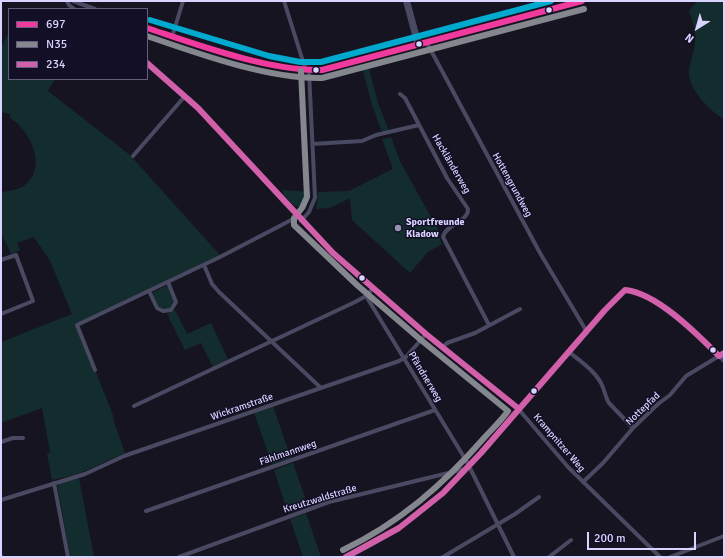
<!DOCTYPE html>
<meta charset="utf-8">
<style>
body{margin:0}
#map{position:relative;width:725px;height:558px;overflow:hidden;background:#161421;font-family:Signika,sans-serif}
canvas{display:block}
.frame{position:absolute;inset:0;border:2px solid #d9d4ff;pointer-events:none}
.legend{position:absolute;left:8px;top:8px;width:140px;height:72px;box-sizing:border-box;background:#130f26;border:1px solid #625e7d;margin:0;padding:5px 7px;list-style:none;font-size:12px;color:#d9d4ff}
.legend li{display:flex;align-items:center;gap:8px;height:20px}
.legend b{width:20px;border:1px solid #625e7d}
.north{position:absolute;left:677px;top:8px;width:40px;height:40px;-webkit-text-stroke:3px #130f26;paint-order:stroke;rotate:217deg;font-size:11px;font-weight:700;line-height:16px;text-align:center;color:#d9d4ff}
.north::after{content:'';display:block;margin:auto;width:14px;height:18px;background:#d9d4ff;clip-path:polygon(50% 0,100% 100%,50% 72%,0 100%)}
.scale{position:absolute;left:587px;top:532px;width:109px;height:18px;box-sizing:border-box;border:2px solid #d9d4ff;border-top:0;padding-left:5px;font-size:12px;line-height:14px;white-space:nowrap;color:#d9d4ff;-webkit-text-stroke:3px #130f26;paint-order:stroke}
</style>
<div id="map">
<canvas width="725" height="558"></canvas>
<div class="frame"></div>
<ul class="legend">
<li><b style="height:5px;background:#f13a9d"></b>697</li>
<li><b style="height:5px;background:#85878e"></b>N35</li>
<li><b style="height:5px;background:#d25fa9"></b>234</li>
</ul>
<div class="north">N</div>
<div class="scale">200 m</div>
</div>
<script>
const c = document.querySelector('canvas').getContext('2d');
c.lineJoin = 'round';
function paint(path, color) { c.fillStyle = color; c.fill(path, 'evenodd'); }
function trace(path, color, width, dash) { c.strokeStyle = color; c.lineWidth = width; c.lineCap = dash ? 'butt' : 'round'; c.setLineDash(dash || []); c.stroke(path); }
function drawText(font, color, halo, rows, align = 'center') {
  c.font = font + ' Signika,sans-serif'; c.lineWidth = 3; c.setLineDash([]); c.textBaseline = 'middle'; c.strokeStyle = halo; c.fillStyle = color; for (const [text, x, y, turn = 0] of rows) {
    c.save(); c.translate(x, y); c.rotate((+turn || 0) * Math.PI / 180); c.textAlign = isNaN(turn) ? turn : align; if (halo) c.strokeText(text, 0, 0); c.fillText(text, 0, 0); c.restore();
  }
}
const green = new Path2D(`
 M698,1h26v118c-14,-7 -37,-32 -35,-48 1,-10 6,-20 6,-31 1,-10 -3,-20 -6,-30z
 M9,32v47h46l-7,12 82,64 90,100 -143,69 36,91 1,3 -1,1 12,34 -47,21 -26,6 -5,-26 3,-2 -8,-44 -41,15v-81l71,-28 -22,-53 -16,-24 -17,6 3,7 -9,4 -10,-21v-41c8,-1 17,-2 24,-7 23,-18 5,-55 -15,-67v-4l-9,-2v-65z
 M368,65l10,38 11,28 -7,1 -10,-27 -10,-38z
 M391,137l10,26 39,70 -1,4 3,7 -14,8 -18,21 -58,-53 -2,-22 -20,10 -14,1 2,-17 31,-1 44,-22 -11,-30z
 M283,190l28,2 -5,17 -13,-4 -10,-11z
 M168,285l7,15 -4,9 -7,1 -6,-4 -6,-13z
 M175,310l12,24 24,-11 17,36 -15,8 -12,-24 -16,7 -16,-32 -1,-4z
 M273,406l18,52 -19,6 -18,-51z
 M293,463l15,43 -20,7 -14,-43z
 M79,478l15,79h-24l-13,-74z
 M306,513l15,44h-18l-13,-38z`);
const minor = new Path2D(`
 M67,1l2,4 5,4
 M73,1l22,8
 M284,1l22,70
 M405,1l12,45
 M408,1l12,44
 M147,28c29,10 58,19 88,27 29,8 56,17 87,15l260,-69
 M172,37l11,-36
 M427,43l113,210 47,79
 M147,63l51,45 84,92 51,53 93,81 89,71 53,62 92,90
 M400,94l5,4 42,80 21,31c1,12 -22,15 -25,28l46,88
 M312,144l50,-3 14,-6 43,-10
 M133,156l52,-60
 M301,221l8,-9 6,-14 -6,-127
 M1,260l15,-5 17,46 -32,13
 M204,265l8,19 7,8 102,96
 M149,291l8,17 6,3 8,-1 5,-8 -8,-20
 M366,296l101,166 47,95
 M442,348l5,-5 28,-10 45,-24
 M569,352c11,9 25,18 32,31 4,7 4,14 8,20l24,25
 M95,370l-18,-45 143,-68 77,-40
 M134,406l221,-104 11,-6 7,-8
 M1,442l12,-4h10
 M583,482l20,-19 30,-35 25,-24 12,-9 16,-19 38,-23
 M54,483l14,74
 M1,500l84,-26 39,-18 275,-95 7,-4 20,-23
 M146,511l289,-101
 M1,556v1
 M179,557l150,-55 140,-34
 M346,557c80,-35 120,-86 174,-150 18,-21 37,-41 55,-61 16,-18 31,-41 50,-56 19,-5 85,56 99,71
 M443,557l72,-43 24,-17
 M549,557l22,-17
 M670,557l54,-21`);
const bus1 = new Path2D(`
 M147,28c51,17 121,43 175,42l260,-69`);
const bus2 = new Path2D(`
 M147,36c52,18 121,43 175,42l262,-69
 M301,71l6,126 -5,11 -8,10v7l63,60 64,55 87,71c-7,10 -16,18 -24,27 -41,47 -85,85 -141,112`);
const bus3 = new Path2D(`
 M147,63l51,45 135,145 93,81 93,75
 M346,557l53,-29 44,-35 38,-40 124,-143 20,-20c32,3 72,44 94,66l5,-3`);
const bus4 = new Path2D(`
 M150,20l119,36 31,6h21l230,-61`);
const markers = [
 [549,10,3.5,"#d9d4ff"],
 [419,44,3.5,"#d9d4ff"],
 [316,70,3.5,"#d9d4ff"],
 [398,228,4,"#9591b1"],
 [362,278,3.5,"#d9d4ff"],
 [713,350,3.5,"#d9d4ff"],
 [534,391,3.5,"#d9d4ff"]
];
const streetNames = [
 ["Hackländerweg",451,164,60],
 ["Hottengrundweg",512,185,61],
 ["Pfändnerweg",425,377,59],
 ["Wickramstraße",242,407,-19],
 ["Nottepfad",643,409,-44],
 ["Krampnitzer Weg",559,443,49],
 ["Fählmannweg",288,453,-19],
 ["Kreutzwaldstraße",320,499,-17]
];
const poiNames = [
 ["Sportfreunde",406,222],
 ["Kladow",406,234]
];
paint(green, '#132c2d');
trace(minor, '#4a4962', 4);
trace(bus1, '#f13a9d', 6);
trace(bus2, '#85878e', 6);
trace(bus3, '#d25fa9', 6);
trace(bus4, '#00a9ce', 6);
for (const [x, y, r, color] of markers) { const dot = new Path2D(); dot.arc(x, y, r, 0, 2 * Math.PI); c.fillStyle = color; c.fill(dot); trace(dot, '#130f26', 1.5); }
drawText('10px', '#d9d4ff', '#130f26', streetNames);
drawText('bold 10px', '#d9d4ff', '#130f26', poiNames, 'left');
</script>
